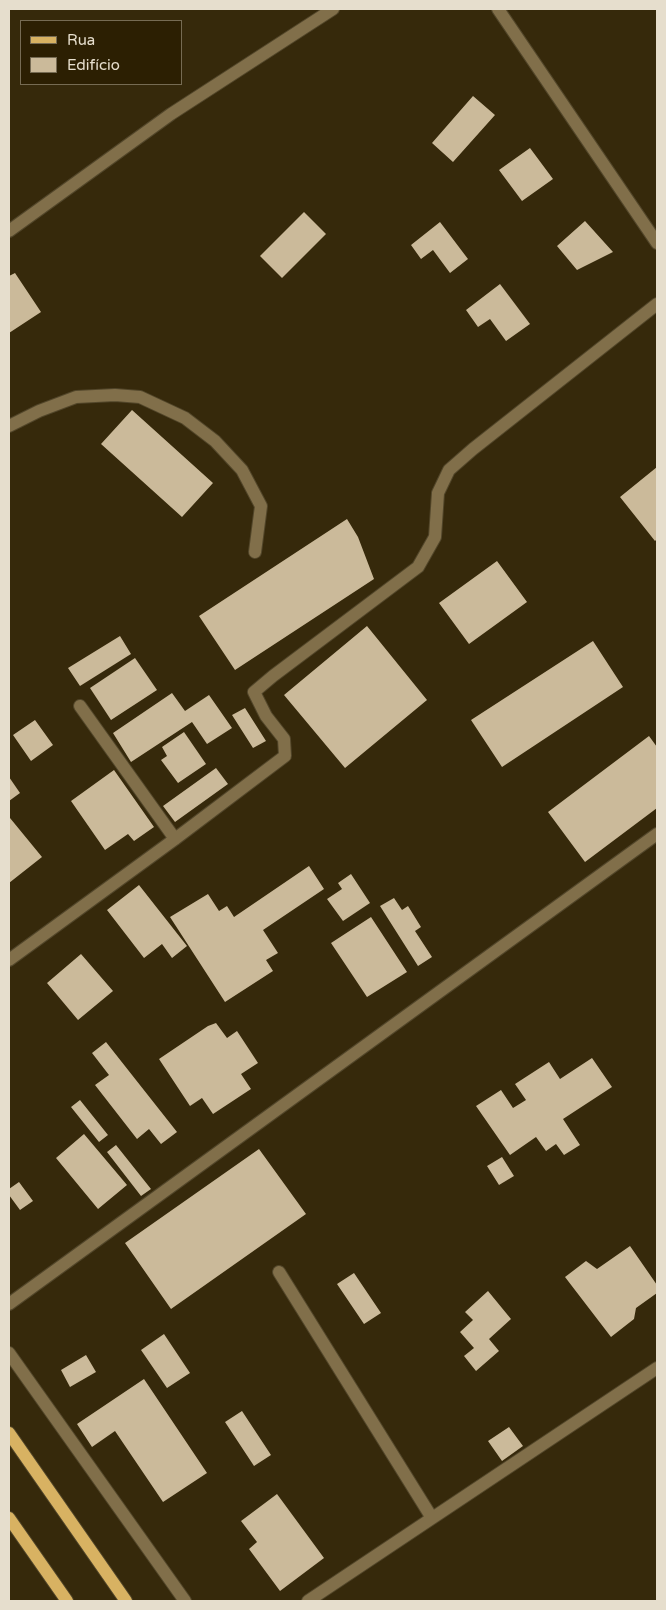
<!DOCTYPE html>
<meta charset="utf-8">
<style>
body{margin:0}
#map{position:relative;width:666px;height:1610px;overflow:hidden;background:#36290b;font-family:"Varela Round",sans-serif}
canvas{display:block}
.frame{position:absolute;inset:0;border:10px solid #e6decd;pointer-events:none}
.legend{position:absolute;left:20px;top:20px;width:162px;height:65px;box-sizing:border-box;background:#2c1f02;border:1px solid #766b53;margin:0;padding:6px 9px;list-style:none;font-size:15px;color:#e6decd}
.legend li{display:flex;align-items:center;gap:10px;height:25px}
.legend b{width:25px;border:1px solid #766b53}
</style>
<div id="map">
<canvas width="666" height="1610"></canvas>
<div class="frame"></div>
<ul class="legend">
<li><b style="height:6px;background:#d8b262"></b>Rua</li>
<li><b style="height:14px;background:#cbba9a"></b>Edifício</li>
</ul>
</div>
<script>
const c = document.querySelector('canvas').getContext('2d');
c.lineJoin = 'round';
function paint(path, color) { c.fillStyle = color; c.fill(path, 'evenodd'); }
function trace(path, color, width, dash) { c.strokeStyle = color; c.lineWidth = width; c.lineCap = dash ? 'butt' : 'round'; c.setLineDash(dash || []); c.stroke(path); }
const building = new Path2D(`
 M473,96l22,19 -42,47 -21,-19z
 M530,148l23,31 -31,22 -23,-31z
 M304,212l22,22 -44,44 -22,-22z
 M585,221l28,31 -36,18 -20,-24z
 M440,222l28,37 -18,14 -17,-23 -12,9 -10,-14z
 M15,273l26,39 -32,21v-57z
 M500,284l30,40 -24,17 -16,-22 -12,8 -12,-17z
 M132,410l81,73 -31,34 -81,-73z
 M657,467v72l-2,2 -35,-44z
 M347,519l11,18 16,42 -139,91 -36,-54z
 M497,561l30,41 -58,42 -30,-41z
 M367,626l60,74 -82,68 -61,-73z
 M120,636l11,18 -51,32 -12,-18z
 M593,641l30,46 -121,80 -31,-47z
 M135,658l22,32 -46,30 -21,-32z
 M172,693l13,18 24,-16 23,33 -25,16 -15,-22 -61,40 -18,-29z
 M245,708l21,33 -13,7 -21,-33z
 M35,720l18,25 -22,16 -18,-26z
 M184,732l22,32 -28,19 -17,-23 6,-4 -5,-9z
 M649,736l8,11v61l-72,54 -37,-50z
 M216,768l12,16 -53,38 -12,-16z
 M114,770l40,57 -20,14 -6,-7 -23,16 -34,-49z
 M9,777l11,16 -11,8z
 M10,818l32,39 -33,26v-64z
 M309,866l15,23 -61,41 15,23 -12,7 7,11 -48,31 -55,-85 38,-23 11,17 8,-5 7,11z
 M351,874l19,29 -27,18 -16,-22 15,-10 -4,-6z
 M139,885l48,61 -15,12 -10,-14 -18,14 -37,-48z
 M394,898l8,12 6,-4 13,21 -6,4 17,26 -14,9 -38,-60z
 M371,917l36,55 -40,25 -36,-54z
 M81,954l32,37 -35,29 -31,-37z
 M216,1023l11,15 10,-7 21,32 -17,11 10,15 -38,25 -11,-16 -12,8 -31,-47 49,-33z
 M106,1042l71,90 -16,12 -12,-15 -12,10 -42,-54 14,-10 -17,-22z
 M592,1058l20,29 -49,32 17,26 -16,10 -8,-11 -10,7 -10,-14 -26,18 -34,-49 25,-16 12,18 13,-8 -11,-16 34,-22 11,17z
 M80,1100l28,35 -9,7 -28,-35z
 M84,1134l43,51 -29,24 -42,-51z
 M116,1145l35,44 -10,7 -34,-44z
 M259,1149l47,65 -135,95 -46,-66z
 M502,1157l12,19 -15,9 -12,-19z
 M19,1182l14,19 -13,9 -11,-15v-6z
 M630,1246l27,39v8l-21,15 -2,11 -23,18 -46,-60 21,-16 11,8z
 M354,1273l27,40 -17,11 -27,-40z
 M488,1291l23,28 -22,20 10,12 -23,20 -12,-15 10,-8 -14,-16 13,-12 -8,-8z
 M164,1334l26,39 -23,15 -26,-38z
 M86,1355l10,17 -26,15 -9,-17z
 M144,1379l63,94 -44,29 -48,-71 -23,16 -15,-23z
 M242,1411l29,44 -17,11 -29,-44z
 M509,1427l14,19 -21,15 -14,-20z
 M277,1494l47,64 -44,33 -31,-42 8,-7 -16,-21z`);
const minor = new Path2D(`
 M498,9l159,234
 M9,231l162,-117 162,-105
 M9,426l30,-15 37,-14 39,-2 25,2 45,21 30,23 27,29 19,36 -6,46
 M80,706l95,133
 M9,960l166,-121 110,-83 -1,-17 -18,-23 -12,-24 19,-16 145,-109 17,-30 3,-44 11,-23 24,-21 184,-145
 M279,1272l153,246
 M9,1304l648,-470
 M9,1353l176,248
 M308,1601l349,-233`);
const major = new Path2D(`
 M9,1433l117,168
 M9,1518l58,83`);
paint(building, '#cbba9a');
trace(minor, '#52462a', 14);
trace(major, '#52462a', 14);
trace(minor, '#816f4a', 12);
trace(major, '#d8b262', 12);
</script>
